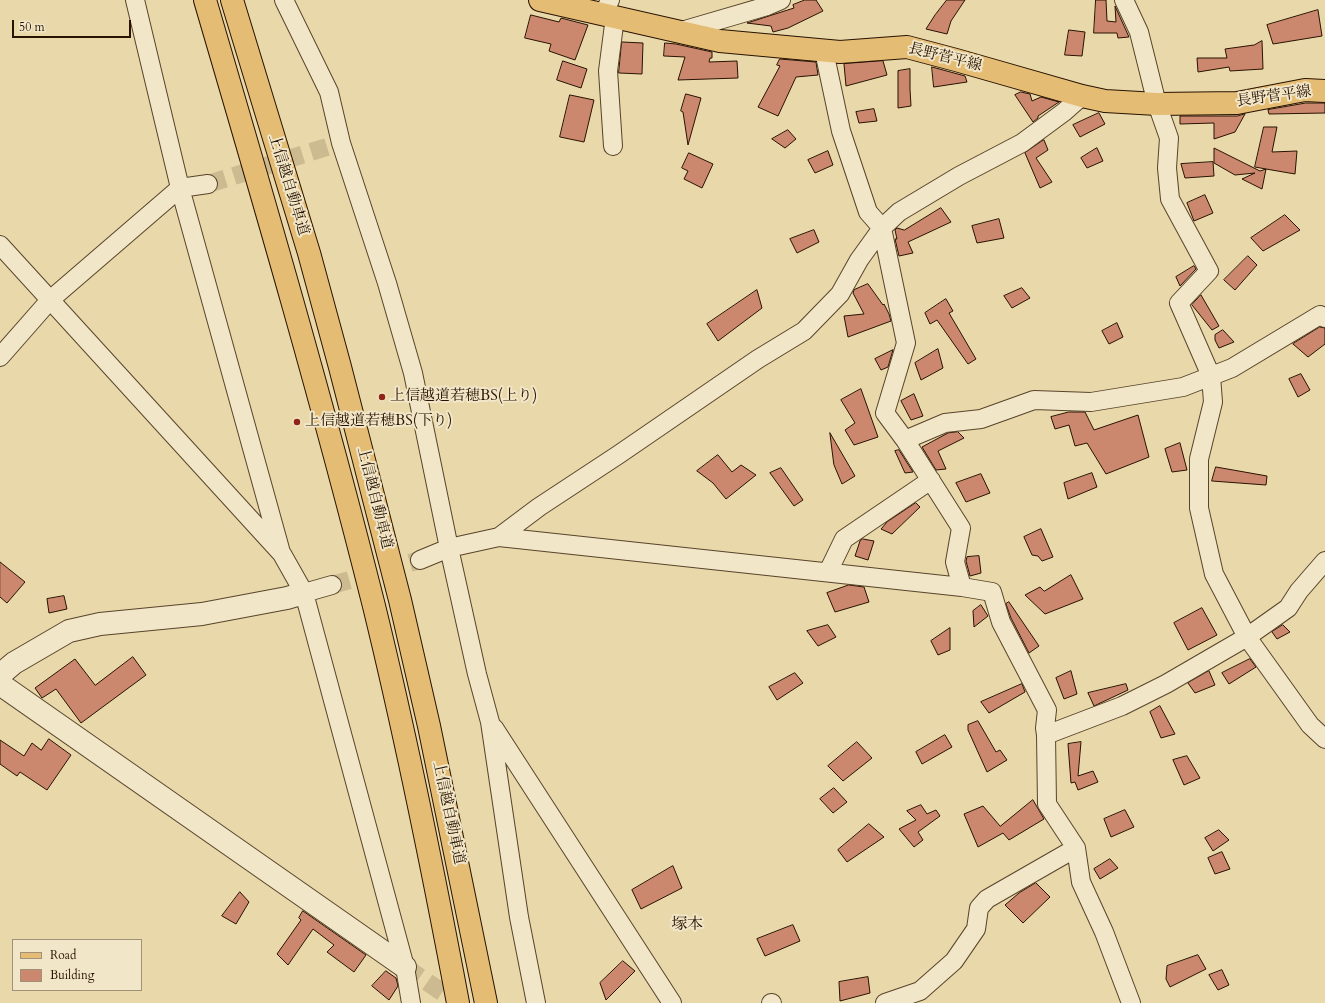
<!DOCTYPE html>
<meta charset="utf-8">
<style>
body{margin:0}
#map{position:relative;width:1325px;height:1003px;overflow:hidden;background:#e9d8a9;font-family:Cardo,serif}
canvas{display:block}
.legend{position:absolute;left:12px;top:939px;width:130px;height:52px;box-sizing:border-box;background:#f1e6c7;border:1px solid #a19178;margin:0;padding:5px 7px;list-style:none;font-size:12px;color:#281201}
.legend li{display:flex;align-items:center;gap:8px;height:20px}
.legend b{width:20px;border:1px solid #a19178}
.scale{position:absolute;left:12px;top:20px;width:119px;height:18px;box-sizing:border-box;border:2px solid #281201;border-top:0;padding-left:5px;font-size:12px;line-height:14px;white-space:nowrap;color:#281201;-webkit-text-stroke:3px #f1e6c7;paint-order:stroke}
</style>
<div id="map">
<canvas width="1325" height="1003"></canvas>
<ul class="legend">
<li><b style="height:5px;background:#e4bc74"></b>Road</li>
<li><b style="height:11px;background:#cc886e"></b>Building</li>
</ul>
<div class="scale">50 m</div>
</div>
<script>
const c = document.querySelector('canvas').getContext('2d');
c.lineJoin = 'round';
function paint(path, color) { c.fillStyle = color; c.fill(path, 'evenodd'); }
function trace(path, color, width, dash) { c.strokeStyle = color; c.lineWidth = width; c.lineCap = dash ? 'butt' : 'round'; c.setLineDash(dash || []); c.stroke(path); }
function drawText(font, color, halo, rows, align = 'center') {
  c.font = font + ' Cardo,"Noto Serif JP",serif'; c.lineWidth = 4; c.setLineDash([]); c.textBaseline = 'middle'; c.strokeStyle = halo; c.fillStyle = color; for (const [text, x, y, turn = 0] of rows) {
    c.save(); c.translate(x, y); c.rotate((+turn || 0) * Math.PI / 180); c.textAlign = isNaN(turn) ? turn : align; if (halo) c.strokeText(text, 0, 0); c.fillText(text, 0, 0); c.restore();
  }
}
const building = new Path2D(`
 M805,0h11l7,11 -35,17 -15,4 -2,-6 -24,-3 47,-15 -1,-3z
 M947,0h18l-14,21 -4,13 -21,-5 9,-14z
 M1096,0h10l1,21 9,1 -1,-16 14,31 -11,1 -1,-5h-23z
 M1318,10l4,26 -49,8 -6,-19z
 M531,15l28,7 2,-4 27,7 -13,35 -26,-9 2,-7 -26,-6z
 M1069,30l16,2 -3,24 -17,-1z
 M1262,41l1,28 -33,2 -1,-4 -31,5 -1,-14h30l-2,-9 29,-4z
 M622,42l21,1 -1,31 -23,-1z
 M665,43l11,1 36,8v6h-2l-1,4 28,-1 1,17 -60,2 7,-23 -21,-1z
 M780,59l36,3 2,13 -22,2 -18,39 -20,-9 22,-41 -3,-1z
 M563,61l24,8 -6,19 -24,-8z
 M883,61l4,14 -41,11 -2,-22z
 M932,67l33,9 2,6 -33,5z
 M910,69v20l1,17 -13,2v-37z
 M1021,92l9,2 2,7 9,-4 18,5 -21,14v2l-5,4 -18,-27z
 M686,94l15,4 -13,47 -5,-33 -2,-1z
 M570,95l24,5 -10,42 -24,-5z
 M1306,103h19v10l-56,1 -1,-4z
 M874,109l3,12 -18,2 -3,-11z
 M1099,113l6,11 -25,13 -7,-12z
 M1245,114l-10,18 -21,7v-16l-34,1v-8h57z
 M1264,127h13l-5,25 25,-1 -2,23 -29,-5 -4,20 -20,-10 13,-6 -20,2 -21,-12v-15l46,23 6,-2 -11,-2z
 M788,130l8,9 -11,9 -13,-9z
 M1044,140l4,10 -12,8 16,24 -12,6 -15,-35z
 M1097,148l6,13 -16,7 -6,-10z
 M828,151l5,14 -18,8 -7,-13z
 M689,153l24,11 -11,24 -18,-9 4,-8 -6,-3z
 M1213,162l1,14 -29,2 -4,-14z
 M1205,195l8,18 -19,8 -7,-18z
 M941,208l10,14 -43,20 5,11 -14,3 -4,-17h2l-2,-9 2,-2 7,2z
 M1285,215l15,15 -37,21 -12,-13z
 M999,219l5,19 -27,5 -5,-17z
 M814,230l5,12 -22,11 -7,-14z
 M1248,256l9,9 -22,25 -11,-10z
 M1194,266l2,3 -16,17 -4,-9z
 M868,284l15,21 1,-1 5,10 2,7 -43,16 -4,-21 20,-2 -11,-21 1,-3z
 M1022,288l8,10 -18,10 -8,-12z
 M757,290l5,18 -44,33 -11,-17z
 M1201,295l18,31 -7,4 -20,-25z
 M946,299l7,12 -4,2 27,46 -8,5 -31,-44 -7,4 -5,-11z
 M1117,323l6,14 -14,7 -7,-13z
 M1320,327l5,1v16l-17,13 -15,-13z
 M1223,330l11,12 -15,6 -4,-8v-5z
 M938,349l5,19 -22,12 -6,-17z
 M893,350l-5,17 -7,3 -6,-11z
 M1301,374l9,16 -12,7 -9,-18z
 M861,389l17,48 -24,8 -9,-15 10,-7 -14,-23z
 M914,394l9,22 -12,4 -10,-19z
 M1069,412h16l9,18 44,-15 11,42 -43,17 -19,-31 -12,3 -6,-21 -14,4 -4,-12z
 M958,432l6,6 -26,13 8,18 -10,1 -14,-23 26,-14z
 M830,433l25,43 -13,8 -8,-19z
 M1180,443l7,27 -15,2 -7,-23z
 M899,450l14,22 -8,1 -10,-22z
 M718,455l14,17 9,-7 15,10 -30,24 -13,-16 -16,-12z
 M1216,467l51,9 -1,9 -54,-4z
 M781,468l22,32 -9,6 -24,-33z
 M1092,473l5,14 -29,12 -4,-16z
 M981,474l9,19 -24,9 -10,-19z
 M916,503l4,4 -28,27 -11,-5 6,-7z
 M1041,529l12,28 -11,4 -4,-5 -6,-1 -8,-18z
 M863,539l11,2 -6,19 -13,-4 5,-15z
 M979,556l2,17 -11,3 -4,-15 1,-4z
 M0,562l25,20 -18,21 -7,-6z
 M1071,575l12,24 -38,15 -20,-19 15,-8 4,4z
 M849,585l15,2 5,15 -34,10 -8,-19z
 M64,596l3,13 -18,4 -2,-14z
 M1009,602l30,44 -10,7 -18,-35 -5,-14z
 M981,605l7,11 -14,11 -1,-16z
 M1202,608l15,27 -29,15 -14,-27z
 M828,625l8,12 -18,9 -11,-15z
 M1283,625l7,7 -13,7 -5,-7z
 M950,628v22l-12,5 -7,-14z
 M133,657l13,18 -65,48 -25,-34 -14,9 -7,-10 40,-29 20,26z
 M1250,659l6,8 -27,17 -7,-11z
 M1071,671l6,23 -13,5 -8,-21z
 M1209,671l6,14 -20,8 -7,-10z
 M795,673l8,10 -26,17 -8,-13z
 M1022,684l3,8 -36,21 -8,-11z
 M1126,684l2,6 -34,16 -6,-13z
 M1160,706l15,28 -14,4 -11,-26z
 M978,721l18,31 4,-2 7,10 -20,12 -19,-42v-5z
 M945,735l7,12 -30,17 -6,-12z
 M49,739l22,16 -24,35 -27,-18 -3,4 -17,-12v-24l24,16 8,-13 9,7z
 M857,742l15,16 -29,23 -15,-15z
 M1081,742l-3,34 15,-5 5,11 -20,8 -3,-8 -4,1 -3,-39z
 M1187,756l13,22 -16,7 -11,-25z
 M834,788l13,14 -14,11 -13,-14z
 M1033,800l11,19 -35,21 -6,-7 -25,14 -14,-33 19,-8 17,20z
 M921,805l6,9 9,-4 4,6 -22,16 5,8 -9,7 -15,-18 17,-9 -9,-9z
 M1125,810l9,17 -23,10 -7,-18z
 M869,824l15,13 -37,25 -9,-12z
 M1219,830l10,10 -16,11 -8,-13z
 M1222,852l8,17 -15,5 -7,-16z
 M1110,859l8,9 -18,11 -6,-10z
 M673,866l9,22 -41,21 -9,-19z
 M1036,883l14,14 -27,26 -18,-18 14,-12z
 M240,892l9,10 -13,22 -14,-8z
 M303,911l63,44 -12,17 -27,-20 7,-7 -21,-16 -25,36 -11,-11 24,-34 -2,-2z
 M793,925l7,16 -35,15 -8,-17z
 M1198,955l8,14 -36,18 -4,-8 1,-13z
 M623,961l12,10 -29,29 -6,-17z
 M1222,970l7,15 -11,5 -9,-15z
 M386,971l10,7 2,8 -9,14 -17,-14z
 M868,977l2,16 -30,8 -1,-19z`);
const minorTunnel = new Path2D(`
 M208,184l119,-37
 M332,585l88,-25
 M405,967l53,36`);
const minor = new Path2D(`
 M135,0l45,188 100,361
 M284,0l45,92 12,51 46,140 26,90 36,175 28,126 13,48 29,195 17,86
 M1124,0l15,32 18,72 12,34 -2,30 3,31 39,72 -30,32 32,73 2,26 -14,57v49l15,66 33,63 63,88 15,14
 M603,15l7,-15
 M678,32l89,-26 14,-6
 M824,51l17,80 27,81 14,16 24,115 -21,70 20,27 56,88 -6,34 7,25
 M613,146l-5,-75 7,-54
 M0,245l282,309 22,39 101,374 6,36
 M0,357l50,-57 130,-112 28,-4
 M905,440l40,-17 36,-4 53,-19 57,2 92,-15 49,-19 88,-53 5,3
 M499,537l40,-30 79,-52 140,-96 46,-28 36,-37 19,-34 23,-32 17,-16 60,-36 63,-33 42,-31 18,-16
 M420,560l29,-12 50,-11 463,50 30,5 9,30 46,88 -2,18 1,7 1,69 29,44 5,34 23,50 27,71
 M828,572l16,-33 87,-59
 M304,593l28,-8
 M494,728l178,275
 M1046,735l76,-29 44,-22 81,-47 41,-29 11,-17 26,-30
 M771,1003h1
 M885,1003l35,-12 34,-30 22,-32 3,-21 8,-9 89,-51`);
const tertiary = new Path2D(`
 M0,675l14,-12 55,-32 31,-7 102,-10 85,-16 17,-5
 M0,684l405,283`);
const primary = new Path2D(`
 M540,0l180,41 120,11 67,-5 49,13 126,36 23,5 52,3 80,-1 68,-13 20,1`);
const motorway = new Path2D(`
 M205,0c59,201 118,403 169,606 32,131 59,264 84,397
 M232,0l77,253 31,114 60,233 29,126 57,277`);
const markers = [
 [382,397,4,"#8f2418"],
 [297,422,4,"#8f2418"]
];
const streetNames = [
 ["長野菅平線",945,58,14],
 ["長野菅平線",1274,97,-8],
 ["上信越自動車道",288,185,73],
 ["上信越自動車道",374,498,76],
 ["上信越自動車道",448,813,78]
];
const poiNames = [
 ["上信越道若穂BS(上り)",390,397],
 ["上信越道若穂BS(下り)",305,422]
];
const neighbourhoodNames = [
 ["塚本",687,925]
];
paint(building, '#cc886e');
trace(building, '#281201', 1);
trace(minorTunnel, '#ccba90', 18, [18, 9]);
trace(minor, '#58442b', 20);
trace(tertiary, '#58442b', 24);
trace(primary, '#281201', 24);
trace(motorway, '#281201', 24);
trace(minor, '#f1e6c7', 18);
trace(tertiary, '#f1e6c7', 22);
trace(primary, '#e4bc74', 22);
trace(motorway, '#e4bc74', 22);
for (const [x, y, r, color] of markers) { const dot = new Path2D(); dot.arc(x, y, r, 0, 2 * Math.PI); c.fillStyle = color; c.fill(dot); trace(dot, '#f1e6c7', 1.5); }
drawText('15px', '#281201', '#f1e6c7', streetNames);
drawText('15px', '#281201', '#f1e6c7', poiNames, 'left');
drawText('16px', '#281201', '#f1e6c7', neighbourhoodNames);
</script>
